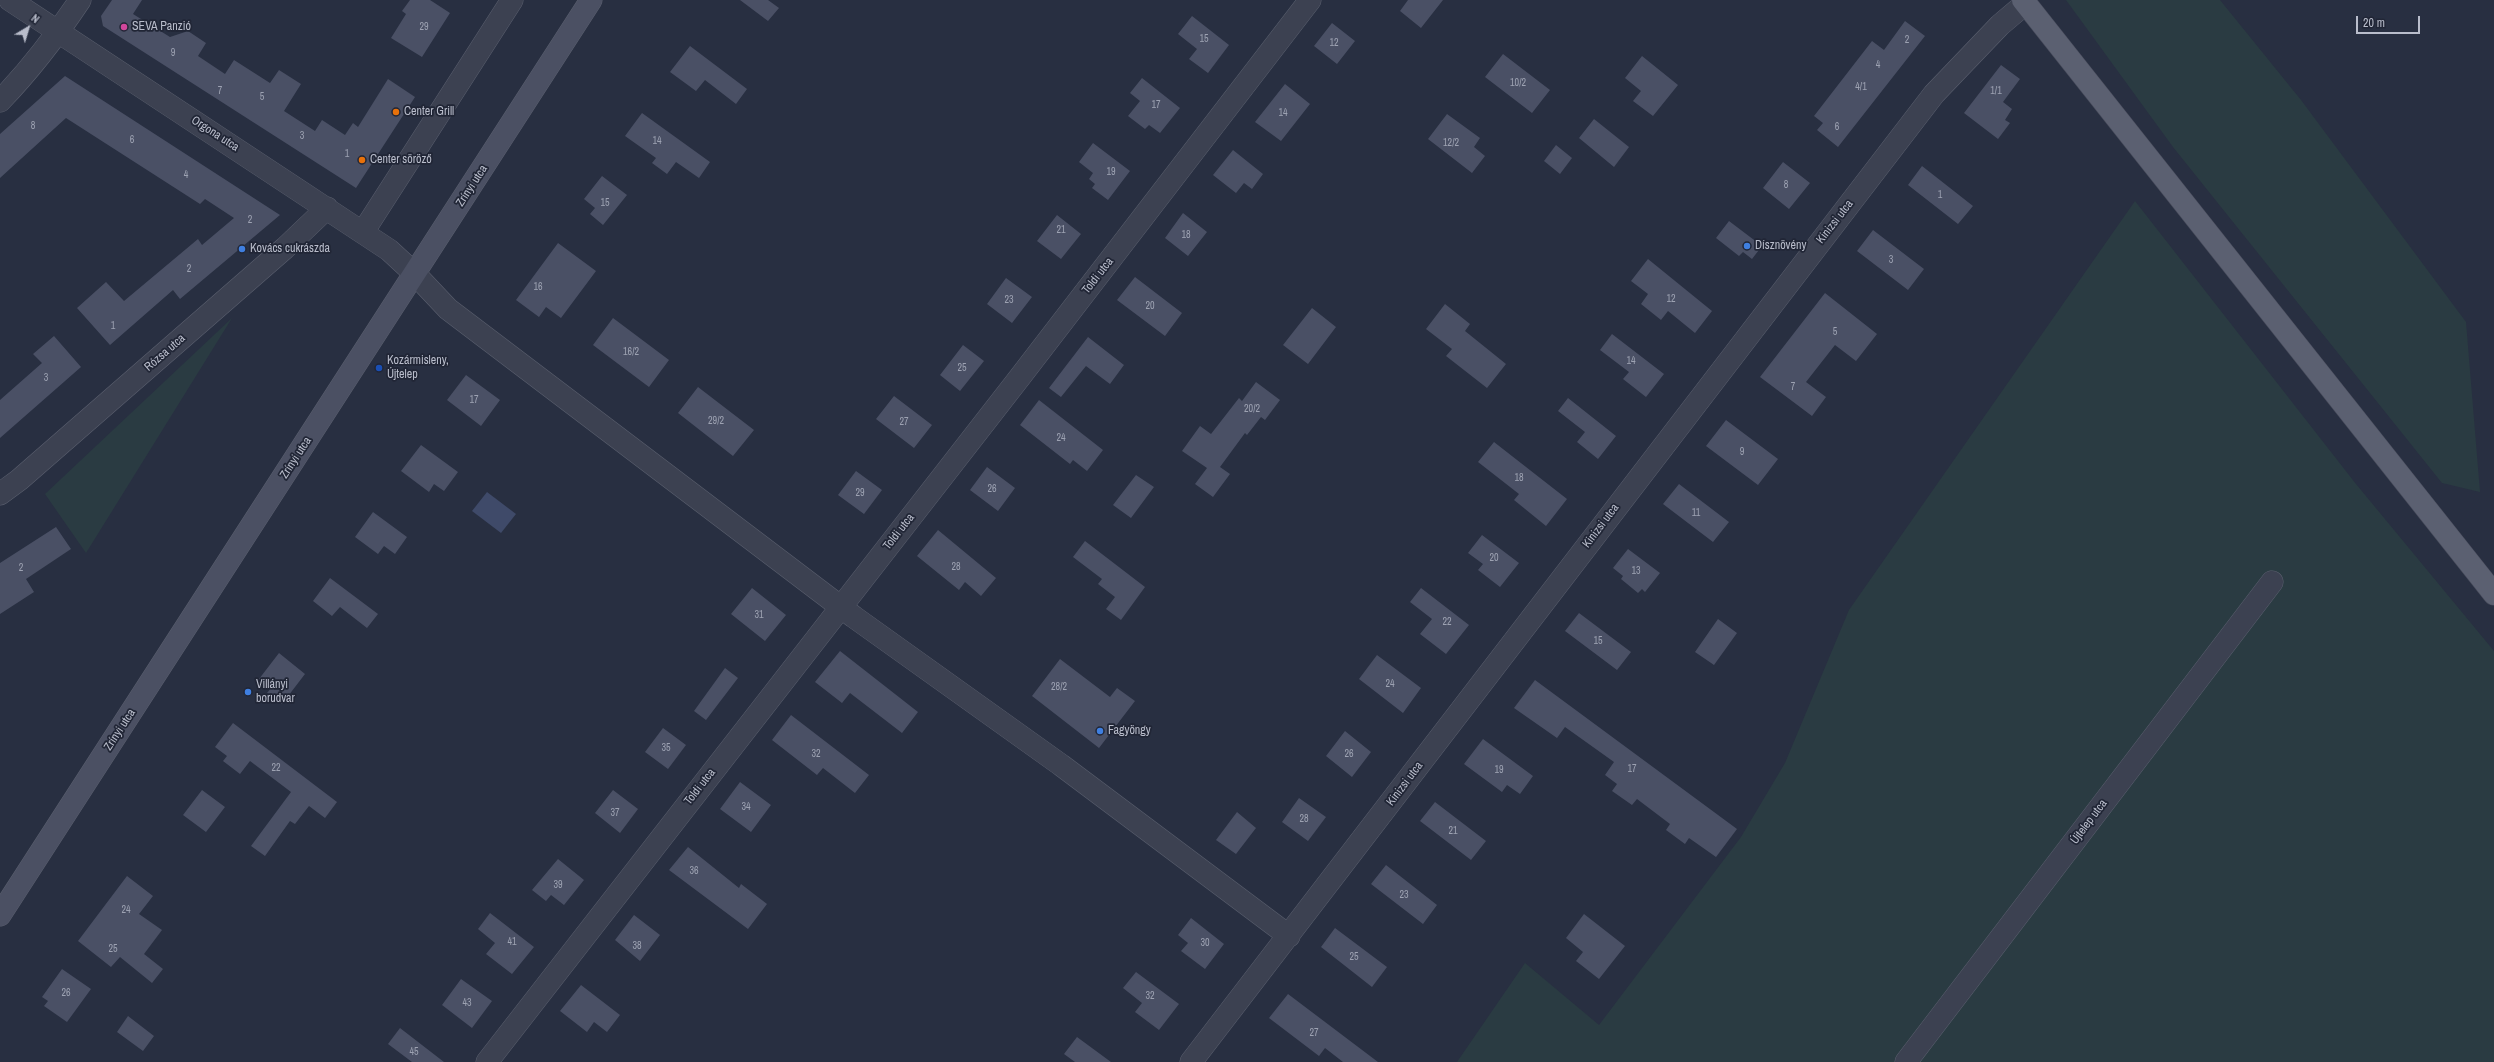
<!DOCTYPE html>
<meta charset="utf-8">
<style>
body{margin:0}
#map{position:relative;width:2494px;height:1062px;overflow:hidden;background:#282f41;font-family:"Archivo Narrow",sans-serif}
canvas{display:block}
.north{position:absolute;left:8px;top:8px;width:40px;height:40px;-webkit-text-stroke:3px #212636;paint-order:stroke;rotate:38deg;font-size:11px;font-weight:700;line-height:16px;text-align:center;color:#b9bdcb}
.north::after{content:'';display:block;margin:auto;width:14px;height:18px;background:#b9bdcb;clip-path:polygon(50% 0,100% 100%,50% 72%,0 100%)}
.scale{position:absolute;left:2356px;top:16px;width:64px;height:18px;box-sizing:border-box;border:2px solid #b9bdcb;border-top:0;padding-left:5px;font-size:12px;line-height:14px;white-space:nowrap;color:#b9bdcb;-webkit-text-stroke:3px #212636;paint-order:stroke}
</style>
<div id="map">
<canvas width="2494" height="1062"></canvas>
<div class="north">N</div>
<div class="scale">20 m</div>
</div>
<script>
const c = document.querySelector('canvas').getContext('2d');
c.lineJoin = 'round';
function paint(path, color) { c.fillStyle = color; c.fill(path, 'evenodd'); }
function trace(path, color, width, dash) { c.strokeStyle = color; c.lineWidth = width; c.lineCap = dash ? 'butt' : 'round'; c.setLineDash(dash || []); c.stroke(path); }
function drawText(font, color, halo, rows, align = 'center') {
  c.font = font + ' "Archivo Narrow",sans-serif'; c.lineWidth = 3.5; c.setLineDash([]); c.textBaseline = 'middle'; c.strokeStyle = halo; c.fillStyle = color; for (const [text, x, y, turn = 0] of rows) {
    c.save(); c.translate(x, y); c.rotate((+turn || 0) * Math.PI / 180); c.textAlign = isNaN(turn) ? turn : align; if (halo) c.strokeText(text, 0, 0); c.fillText(text, 0, 0); c.restore();
  }
}
const green = new Path2D(`
 M2066,0h154l81,100 165,222 14,170 -38,-9 -269,-336z
 M2135,201l221,283 138,167v411h-1037l68,-99 74,62 142,-188 44,-74 64,-153z
 M232,318l-146,235 -41,-59z`);
const water = new Path2D(`
 M487,492l29,22 -15,19 -29,-22z`);
const building = new Path2D(`
 M112,0h30l-9,14 37,23 18,-6 18,12 -8,13 27,18 9,-14 36,23 9,-13 22,14 -17,27 31,20 7,-11 23,15 8,-12 5,4 30,-48 27,18 -59,91 -253,-162 -2,-10z
 M410,0h20l20,13 -28,44 -31,-19 15,-24 -4,-3z
 M740,0h28l11,8 -11,13z
 M1408,0h35l-22,28 -21,-17z
 M1192,16l37,29 -21,28 -19,-14 8,-10 -19,-15z
 M1905,21l20,15 -87,111 -21,-17 6,-7 -9,-7 58,-75 12,9z
 M1332,23l23,18 -18,23 -23,-18z
 M690,46l57,43 -11,15 -31,-24 -9,11 -26,-19z
 M1503,54l47,36 -18,23 -47,-36z
 M1642,56l36,29 -25,31 -20,-15 8,-10 -16,-13z
 M2001,65l19,14 -17,23 9,7 -7,11 5,3 -12,16 -34,-26z
 M65,76l215,139 -100,84 -7,-9 -63,55 -33,-37 29,-26 18,19 74,-62 4,6 32,-27 -29,-19 -5,5 -134,-86 -66,60v-44z
 M1142,78l38,30 -20,25 -11,-8 -4,4 -17,-13 12,-15 -10,-8z
 M1285,84l25,20 -29,37 -26,-19z
 M642,113l68,49 -11,16 -23,-16 -9,12 -15,-11 4,-5 -31,-22z
 M1447,114l33,24 -6,9 11,9 -13,17 -44,-34z
 M1594,119l35,28 -15,20 -35,-29z
 M1093,143l37,28 -22,29 -16,-12 3,-4 -6,-5 4,-6 -14,-11z
 M1556,145l16,13 -12,16 -16,-13z
 M1233,150l30,24 -11,15 -8,-6 -8,10 -23,-18z
 M1783,162l27,21 -21,26 -26,-21z
 M1922,166l51,40 -15,18 -50,-39z
 M602,176l25,19 -24,30 -13,-11 5,-6 -11,-9z
 M1183,213l24,19 -19,24 -23,-18z
 M1057,215l24,19 -20,25 -24,-18z
 M1729,221l33,25 -10,13 -9,-7 -4,4 -23,-18z
 M1873,230l51,39 -16,21 -51,-39z
 M558,243l38,28 -35,47 -15,-11 -7,10 -23,-17z
 M1648,259l64,52 -17,22 -27,-22 -7,9 -20,-16 7,-10 -17,-13z
 M1135,277l47,36 -17,23 -48,-36z
 M1006,278l26,19 -20,26 -25,-19z
 M1825,293l52,41 -21,27 -21,-16 -29,37 20,15 -14,19 -52,-39z
 M1445,304l25,20 -5,7 41,33 -19,24 -41,-32 6,-7 -26,-20z
 M1312,308l24,19 -28,37 -25,-19z
 M613,318l56,42 -20,27 -56,-42z
 M1612,334l52,40 -18,23 -23,-18 6,-7 -29,-22z
 M54,336l27,31 -81,71v-38l42,-37 -9,-9z
 M1088,337l36,28 -14,19 -24,-18 -25,31 -12,-9z
 M963,345l21,16 -24,30 -20,-16z
 M466,375l34,25 -19,26 -34,-26z
 M1256,382l24,18 -15,20 -4,-3 -14,18 -2,-2 -25,34 10,7 -17,23 -18,-13 12,-16 -25,-17 18,-25 11,8 28,-36 3,3z
 M698,387l56,43 -21,26 -55,-43z
 M894,396l38,29 -18,23 -38,-29z
 M1568,398l48,38 -18,23 -21,-17 8,-10 -27,-21z
 M1039,400l64,50 -16,21 -14,-11 -3,4 -50,-39z
 M1726,420l52,39 -20,26 -52,-39z
 M1494,442l73,57 -21,27 -32,-26 5,-6 -41,-32z
 M421,445l37,27 -14,19 -10,-7 -5,8 -28,-21z
 M987,467l28,21 -17,23 -28,-21z
 M856,471l26,19 -18,24 -26,-19z
 M1136,475l18,12 -23,31 -18,-13z
 M1679,484l50,38 -16,20 -50,-38z
 M373,512l34,25 -12,17 -11,-8 -6,8 -23,-17z
 M56,527l15,22 -45,30 8,13 -34,22v-51z
 M938,530l58,48 -15,18 -16,-14 -6,8 -42,-34z
 M1482,535l37,28 -19,24 -22,-17 5,-6 -15,-11z
 M1085,541l60,46 -24,33 -15,-11 9,-12 -17,-13 4,-5 -29,-22z
 M1628,549l32,24 -15,19 -3,-3 -4,4 -17,-14 2,-3 -10,-8z
 M330,578l48,36 -11,14 -27,-21 -8,9 -19,-15z
 M752,588l34,27 -21,26 -34,-27z
 M1421,588l48,37 -23,29 -26,-20 12,-15 -22,-17z
 M1579,613l52,39 -14,18 -52,-39z
 M1718,619l19,14 -23,32 -19,-13z
 M840,651l78,61 -16,21 -52,-40 -8,10 -27,-21z
 M279,653l26,21 -23,30 -15,-11 4,-5 -12,-9z
 M1377,655l44,33 -18,25 -44,-34z
 M1060,659l50,38 7,-9 18,13 -36,47 -67,-52z
 M725,668l13,10 -32,42 -12,-9z
 M1535,680l202,149 -21,28 -27,-19 -4,6 -19,-14 4,-6 -33,-25 -5,6 -20,-14 5,-7 -12,-9 9,-13 -49,-35 -8,11 -43,-30z
 M791,715l78,60 -14,18 -32,-25 -6,7 -45,-35z
 M233,723l104,79 -12,16 -16,-12 -14,18 -5,-3 -25,35 -14,-10 40,-54 -41,-31 -10,13 -17,-13 4,-5 -12,-9z
 M663,728l23,17 -18,24 -23,-17z
 M1345,731l26,21 -19,25 -26,-21z
 M1483,739l50,37 -13,18 -13,-9 -5,7 -38,-28z
 M740,782l31,23 -20,27 -31,-23z
 M202,790l23,17 -19,25 -23,-17z
 M613,790l25,19 -18,24 -25,-20z
 M1299,798l27,19 -18,24 -26,-19z
 M1435,802l51,39 -15,19 -51,-39z
 M1237,812l19,16 -20,26 -20,-14z
 M688,847l51,41 2,-4 26,20 -19,25 -79,-59z
 M558,859l26,21 -20,25 -13,-10 -5,6 -14,-11z
 M1386,865l51,40 -14,19 -52,-40z
 M127,876l26,20 -14,18 23,16 -18,24 19,15 -11,14 -32,-26 -9,10 -33,-26z
 M490,913l44,34 -22,27 -26,-20 9,-11 -17,-14z
 M1584,914l41,32 -26,33 -23,-18 7,-9 -17,-14z
 M634,915l26,20 -20,26 -25,-21z
 M1191,918l33,26 -19,25 -24,-18 7,-8 -10,-8z
 M1335,928l52,39 -15,20 -51,-40z
 M62,969l29,20 -24,33 -23,-16 4,-5 -6,-4z
 M1136,972l43,32 -20,26 -24,-18 7,-9 -19,-15z
 M461,979l31,22 -20,27 -30,-23z
 M581,985l39,30 -13,17 -13,-10 -7,10 -27,-21z
 M1288,994l90,68h-35l-18,-14 -6,8 -50,-38z
 M128,1016l26,20 -11,15 -26,-19z
 M400,1028l44,34h-32l-24,-18z
 M1077,1037l34,25h-36l-11,-8z`);
const street = new Path2D(`
 M10,0l379,250 26,24 33,35 406,308 207,148 228,171
 M0,101c30,-31 56,-65 80,-101
 M363,232l149,-232
 M0,494l19,-14 266,-232 42,-40
 M487,1062l533,-685 290,-377
 M1191,1062l743,-968 66,-69 26,-22
 M1906,1062l366,-480`);
const secondary = new Path2D(`
 M0,915l591,-915`);
const primary = new Path2D(`
 M2023,0l471,594`);
const markers = [
 [124,27,4,"#d1479c"],
 [396,112,4,"#e8710a"],
 [362,160,4,"#e8710a"],
 [1747,246,4,"#3f7fe0"],
 [242,249,4,"#3f7fe0"],
 [379,368,4,"#1a4fb4"],
 [248,692,4,"#3f7fe0"],
 [1100,731,4,"#3f7fe0"]
];
const numberNames = [
 ["29",424,27],
 ["15",1204,39],
 ["2",1907,40],
 ["12",1334,43],
 ["9",173,53],
 ["4",1878,65],
 ["10/2",1518,83],
 ["4/1",1861,87],
 ["7",220,91],
 ["1/1",1996,91],
 ["5",262,97],
 ["17",1156,105],
 ["14",1283,113],
 ["8",33,126],
 ["6",1837,127],
 ["3",302,136],
 ["6",132,140],
 ["14",657,141],
 ["12/2",1451,143],
 ["1",347,154],
 ["19",1111,172],
 ["4",186,175],
 ["8",1786,185],
 ["1",1940,195],
 ["15",605,203],
 ["2",250,220],
 ["21",1061,230],
 ["18",1186,235],
 ["3",1891,260],
 ["2",189,269],
 ["16",538,287],
 ["12",1671,299],
 ["23",1009,300],
 ["20",1150,306],
 ["1",113,326],
 ["5",1835,332],
 ["16/2",631,352],
 ["14",1631,361],
 ["25",962,368],
 ["3",46,378],
 ["7",1793,387],
 ["17",474,400],
 ["20/2",1252,409],
 ["29/2",716,421],
 ["27",904,422],
 ["24",1061,438],
 ["9",1742,452],
 ["18",1519,478],
 ["26",992,489],
 ["29",860,493],
 ["11",1696,513],
 ["20",1494,558],
 ["28",956,567],
 ["2",21,568],
 ["13",1636,571],
 ["31",759,615],
 ["22",1447,622],
 ["15",1598,641],
 ["24",1390,684],
 ["28/2",1059,687],
 ["35",666,748],
 ["32",816,754],
 ["26",1349,754],
 ["22",276,768],
 ["17",1632,769],
 ["19",1499,770],
 ["34",746,807],
 ["37",615,813],
 ["28",1304,819],
 ["21",1453,831],
 ["36",694,871],
 ["39",558,885],
 ["23",1404,895],
 ["24",126,910],
 ["41",512,942],
 ["30",1205,943],
 ["38",637,946],
 ["25",113,949],
 ["25",1354,957],
 ["26",66,993],
 ["32",1150,996],
 ["43",467,1003],
 ["27",1314,1033],
 ["45",414,1052]
];
const poiNames = [
 ["SEVA Panzió",132,27],
 ["Center Grill",404,112],
 ["Center söröző",370,160],
 ["Dísznövény",1755,246],
 ["Kovács cukrászda",250,249],
 ["Kozármisleny,",387,361],
 ["Újtelep",387,375],
 ["Villányi",256,685],
 ["borudvar",256,699],
 ["Fagyöngy",1108,731]
];
const streetNames = [
 ["Orgona utca",215,134,33],
 ["Zrínyi utca",472,186,-57],
 ["Kinizsi utca",1835,222,-52],
 ["Toldi utca",1098,276,-52],
 ["Rózsa utca",165,353,-41],
 ["Zrínyi utca",296,458,-57],
 ["Kinizsi utca",1601,526,-53],
 ["Toldi utca",899,532,-52],
 ["Zrínyi utca",120,730,-57],
 ["Kinizsi utca",1405,784,-53],
 ["Toldi utca",700,787,-52],
 ["Újtelep utca",2089,822,-53]
];
paint(green, '#2a3b42');
paint(water, '#3f4a69');
paint(building, '#4a5065');
trace(street, '#5a5f6e', 23);
trace(secondary, '#5a5f6e', 23);
trace(primary, '#464a5a', 23);
trace(street, '#3c4151', 22);
trace(secondary, '#4b5063', 22);
trace(primary, '#5b6071', 22);
for (const [x, y, r, color] of markers) { const dot = new Path2D(); dot.arc(x, y, r, 0, 2 * Math.PI); c.fillStyle = color; c.fill(dot); trace(dot, '#212636', 1.5); }
drawText('10px', '#9da2b2', null, numberNames);
drawText('12px', '#b9bdcb', '#212636', poiNames, 'left');
drawText('12px', '#b9bdcb', '#212636', streetNames);
</script>
